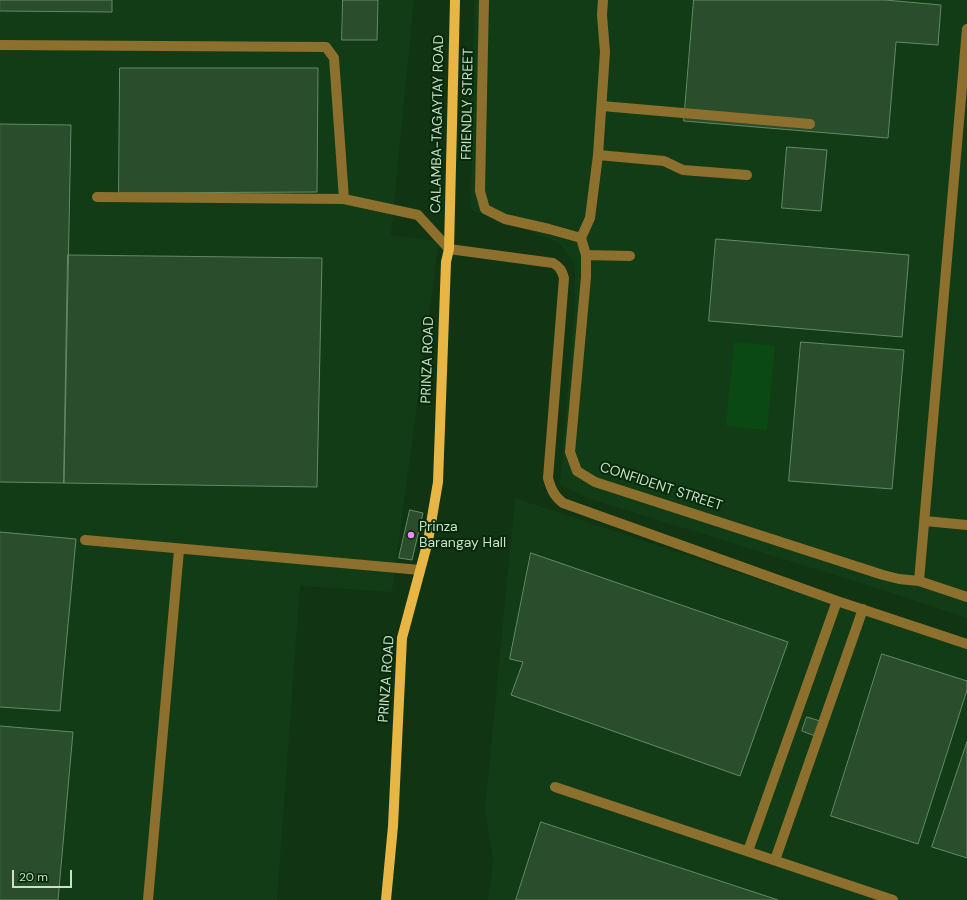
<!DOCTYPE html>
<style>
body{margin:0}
#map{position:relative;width:967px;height:900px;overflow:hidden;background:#113413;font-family:"DM Sans",sans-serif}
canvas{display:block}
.scale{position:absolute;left:12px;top:870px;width:60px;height:18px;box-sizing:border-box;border:2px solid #cbdfcb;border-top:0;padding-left:5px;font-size:12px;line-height:14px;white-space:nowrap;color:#cbdfcb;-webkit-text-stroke:3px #062a09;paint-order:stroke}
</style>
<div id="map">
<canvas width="967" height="900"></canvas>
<div class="scale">20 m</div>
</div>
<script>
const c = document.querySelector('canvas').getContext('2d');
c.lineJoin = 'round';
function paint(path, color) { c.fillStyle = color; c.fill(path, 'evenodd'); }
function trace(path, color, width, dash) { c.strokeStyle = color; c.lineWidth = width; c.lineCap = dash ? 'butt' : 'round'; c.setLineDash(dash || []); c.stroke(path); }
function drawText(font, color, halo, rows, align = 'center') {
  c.font = font + ' "DM Sans",sans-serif'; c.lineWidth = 4; c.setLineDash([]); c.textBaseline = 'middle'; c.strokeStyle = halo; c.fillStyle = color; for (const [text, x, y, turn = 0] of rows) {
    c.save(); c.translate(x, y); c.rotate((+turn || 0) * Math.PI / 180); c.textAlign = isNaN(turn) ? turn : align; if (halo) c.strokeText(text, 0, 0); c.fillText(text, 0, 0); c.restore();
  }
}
const built = new Path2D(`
 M0,0h414l-23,235 48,6 -47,351 -92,-6 -23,314h-277z
 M474,0h493v618l-81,-27 -299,-93 -27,-13 15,-181v-37l-8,-15 -11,-11 -85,-31z
 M515,498l452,151v251h-479l5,-38 -8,-53z`);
const green = new Path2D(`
 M734,342l41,4 -8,84 -41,-4z`);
const building = new Path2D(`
 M0,0h112v12l-112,-1z
 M343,0h35l-1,40h-35z
 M694,0h191l56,5 -3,40 -42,-3 -8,96 -204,-17z
 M120,68h198l-1,124 -198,1z
 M0,124l71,1 -7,358 -64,-1z
 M787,147l40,3 -6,61 -39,-3z
 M716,239l193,16 -7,82 -193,-16z
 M68,255l254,3 -5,229 -253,-4z
 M801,342l103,8 -12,139 -103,-8z
 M410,510l13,3 -11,47 -13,-2z
 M0,532l76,7 -16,172 -60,-4z
 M531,553l257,89 -48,134 -229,-81 12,-33 -13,-3z
 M882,654l85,27v9l-49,154 -87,-28z
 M807,717l13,4 -5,15 -13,-5z
 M0,726l73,6 -15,168h-58z
 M967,742v116l-35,-11z
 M541,822l237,78h-262z`);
const minor = new Path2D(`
 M484,0l-4,191 5,18 20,10 44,10 32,9 5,17v22l-16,175 7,19 18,11 288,93 16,4 20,2 48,16
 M0,45l326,2 8,11 10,141 74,16 31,34 104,14c7,4 9,8 11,15l-16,200c3,11 6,18 15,25l274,98 130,43
 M602,106l208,18
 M598,155l66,6 19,9 64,5
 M97,197l247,2
 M581,238l9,-20 8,-63 7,-103 -3,-37 1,-15
 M586,255l44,1
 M925,521l42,4
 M85,540l335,30
 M919,581l48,-552
 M555,787l338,113
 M748,851l89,-250
 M775,860l88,-251
 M148,900l31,-350`);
const major = new Path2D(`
 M386,900l7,-74 9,-188 26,-97 10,-59 8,-220 3,-13 6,-249`);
const markers = [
 [411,535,4,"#f08bf6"]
];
const streetNames = [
 ["FRIENDLY STREET",468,104,-89],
 ["CALAMBA-TAGAYTAY ROAD",438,124,-89],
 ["PRINZA ROAD",428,360,-88],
 ["CONFIDENT STREET",661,487,18],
 ["PRINZA ROAD",387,679,-86]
];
const poiNames = [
 ["Prinza",419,527],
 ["Barangay Hall",419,543]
];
paint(built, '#123c15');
paint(green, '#0b4914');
paint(building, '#2a4d2b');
trace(building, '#648a64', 1);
trace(minor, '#8d702e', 10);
trace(major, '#e7b645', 10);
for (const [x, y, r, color] of markers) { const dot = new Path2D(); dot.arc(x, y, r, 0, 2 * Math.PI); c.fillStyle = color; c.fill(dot); trace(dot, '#062a09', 1.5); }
drawText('14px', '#cbdfcb', '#062a09', streetNames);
drawText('14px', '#cbdfcb', '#062a09', poiNames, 'left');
</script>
